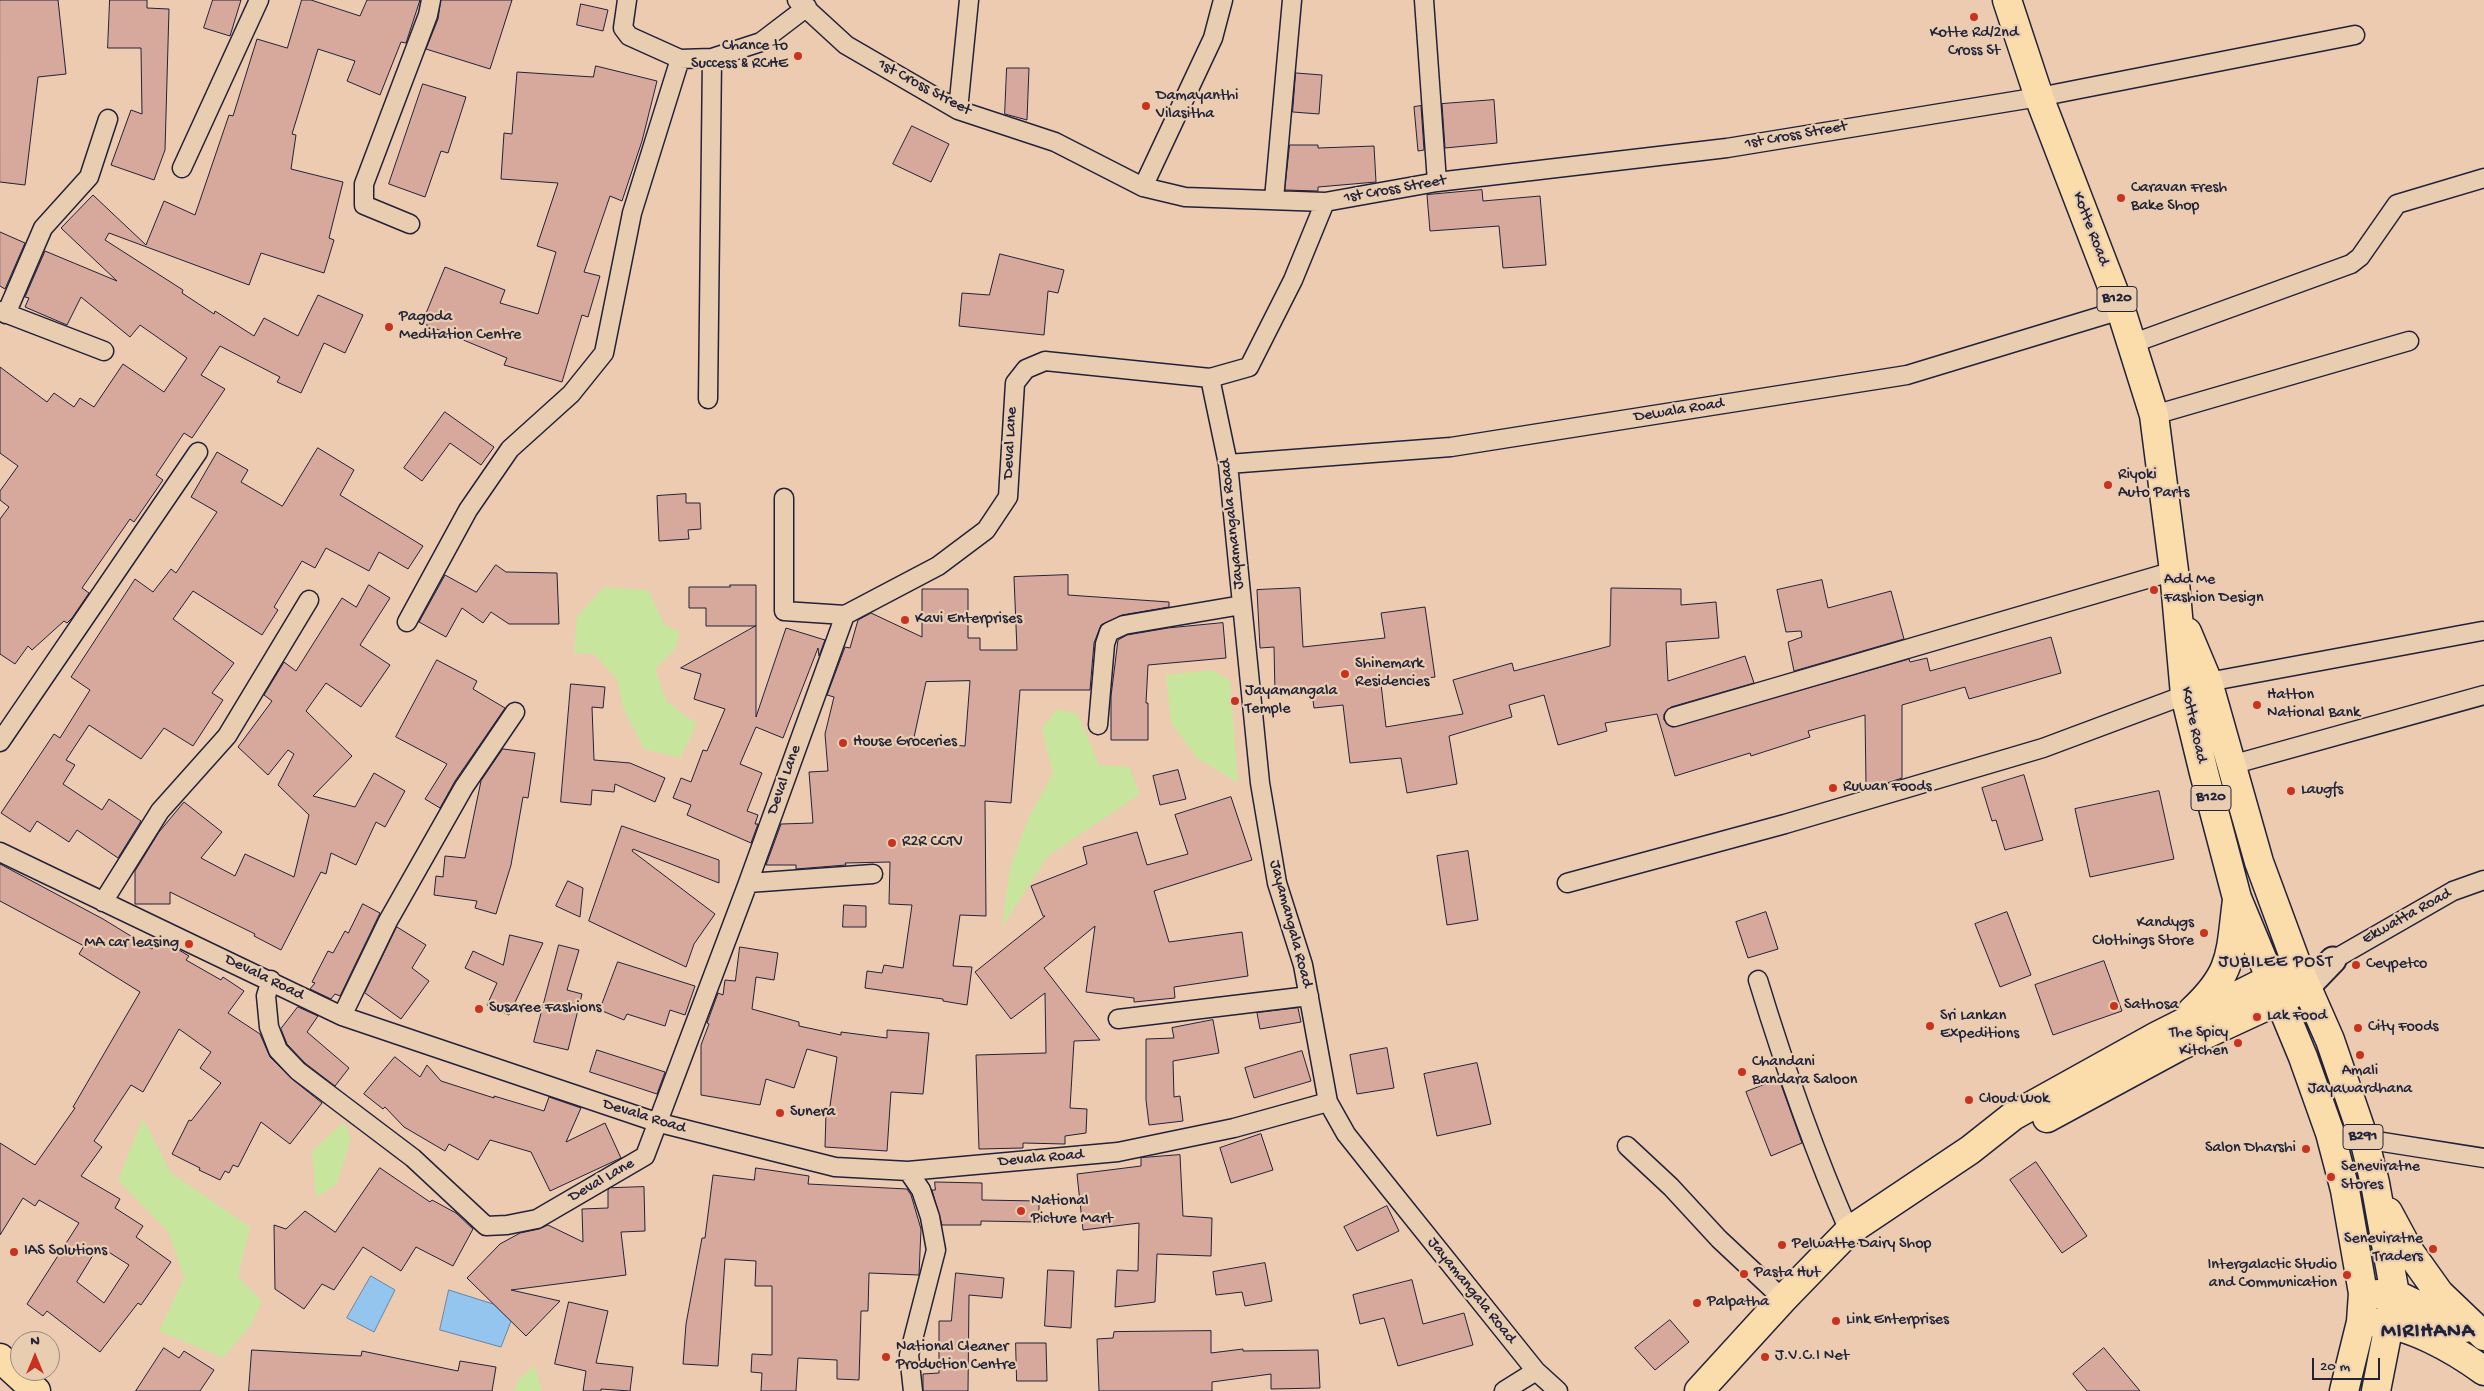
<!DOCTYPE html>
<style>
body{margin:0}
#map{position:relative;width:2484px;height:1391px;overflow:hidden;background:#eccbb0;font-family:"Gochi Hand",sans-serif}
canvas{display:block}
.north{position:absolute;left:10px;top:1331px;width:50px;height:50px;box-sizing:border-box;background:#e9cdb0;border:1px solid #998981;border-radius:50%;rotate:0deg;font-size:14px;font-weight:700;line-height:20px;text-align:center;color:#22223b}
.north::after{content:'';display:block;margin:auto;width:18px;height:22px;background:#c8321e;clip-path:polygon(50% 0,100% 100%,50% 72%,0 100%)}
.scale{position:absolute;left:2312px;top:1358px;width:68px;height:22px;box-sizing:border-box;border:2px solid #22223b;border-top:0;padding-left:6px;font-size:15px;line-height:18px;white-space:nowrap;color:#22223b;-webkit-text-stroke:4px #e9cdb0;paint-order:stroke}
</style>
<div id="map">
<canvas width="2484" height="1391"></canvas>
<div class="north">N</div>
<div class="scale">20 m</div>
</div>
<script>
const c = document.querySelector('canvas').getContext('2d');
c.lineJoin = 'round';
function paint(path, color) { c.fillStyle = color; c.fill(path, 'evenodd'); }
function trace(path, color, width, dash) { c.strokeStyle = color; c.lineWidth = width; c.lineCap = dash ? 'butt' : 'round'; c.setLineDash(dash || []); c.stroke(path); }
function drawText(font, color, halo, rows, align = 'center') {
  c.font = font + ' "Gochi Hand",sans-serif'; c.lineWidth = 4.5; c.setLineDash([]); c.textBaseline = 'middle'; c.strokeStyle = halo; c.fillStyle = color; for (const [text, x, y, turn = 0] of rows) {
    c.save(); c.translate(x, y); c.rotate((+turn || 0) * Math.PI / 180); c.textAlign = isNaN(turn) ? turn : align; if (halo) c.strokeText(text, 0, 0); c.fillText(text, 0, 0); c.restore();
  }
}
const green = new Path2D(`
 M604,587l44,3 16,34 16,8 -5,17 -20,20 12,33 30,22 -17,34 -36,-9 -21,-41 -6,-29 -23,-25 -20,-1 3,-37z
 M1212,670l18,10 8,103 -41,-25 -26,-35 -5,-48z
 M1057,709l21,5 21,51 30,2 11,27 -92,62 -46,71 8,-60 20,-52 23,-42 -11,-44z
 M143,1118l28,55 79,54 -12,50 24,24 -11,24 -28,33 -64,-27 25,-53 -15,-45 -51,-53z
 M344,1122l7,16 -14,46 -21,14 -4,-47z
 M535,1365l7,26h-28l6,-13z`);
const water = new Path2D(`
 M371,1276l24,14 -21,42 -27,-14z
 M449,1290l66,21 -14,36 -61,-17z`);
const building = new Path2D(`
 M0,0h58l8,74 -28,3 -13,108 -25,-3z
 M110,0h37v8l22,1 -4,141 -11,30 -43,-15 20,-55 11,4 -1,-66h-33z
 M213,0h28l-11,36 -26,-8z
 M302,0h9l49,16 7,-16h53l-14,43 -5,-1 -21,53 -33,-14 8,-20 -37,-12 -26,85 4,1 -5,34 52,13 -14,56 5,2 -10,33 -63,-20 -12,32 -140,-52 -4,7 78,50 -1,3 32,21 1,-3 39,25 10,-18 34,18 20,-41 45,20 -18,38 -21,-10 -23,50 -24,-11 3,-5 -60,-31 -19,29 24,14 -33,49 -8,-5 -28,42 7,5 -29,42 -4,-3 -48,69 7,5 -17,25 -5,5 -3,-2 -32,29 -4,-4 -13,18 -15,-10v-135l9,-12 -9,-7v-9l18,-25 -18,-13v-86l47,35 7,-9 20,14 6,-9 14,9 29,-43 41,28 23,-34 -47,-33 -10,12 -49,-40 -14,28 -42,-18 4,-9 -4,-1 20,-46 72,30 -56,-53 32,-33 53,50 18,-44 31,14 34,-100 4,1 24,-77 30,9z
 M441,0h71l-22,69 -64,-20 12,-30z
 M581,4l27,6 -5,21 -26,-6z
 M596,66l61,15 -15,60 -20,60 -12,-5 -26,76 16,4 -12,41 -6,-2 -20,67 -58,-17 3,-7 -85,-35 23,-56 60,23 -5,13 38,11 18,-62 -19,-6 21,-63 -57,-4 3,-46 8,1 5,-62 76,5z
 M1007,68h22l-2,52 -22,-6z
 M1296,73l26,2 -3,39 -26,-2z
 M423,84l43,13 -18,56 -7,-2 -16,46 -36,-13z
 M1494,100l3,43 -52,5 -3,-44z
 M1421,106l3,44 -6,1 -4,-44z
 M912,126l37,18 -18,38 -38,-18z
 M1290,145h28v3l56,-2 2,36 -58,5v4l-33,-1z
 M1482,190l1,11 57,-5 6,69 -43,3 -4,-42 -69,5 -3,-36z
 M0,232l25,11 -20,46 -5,-3z
 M1000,254l64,16 -6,23 -10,-2 -4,44 -85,-9 3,-33 27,2z
 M445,412l49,35 -13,18 -31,-22 -28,38 -18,-13z
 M318,448l36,22 -14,25 83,51 -15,23 -29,-17 -10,19 -43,-23 -11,20 -13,-7 -28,46 4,3 -16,25 -69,-44 -20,28 61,44 -22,30 11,7 -30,46 -29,-18 -23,31 -52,-34 -23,35 9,5 -12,19 39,26 7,-11 32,22 -23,37 -41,-28 -8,12 -32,-21 -7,11 -29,-19 53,-79 6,4 30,-48 -19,-13 64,-98 18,13 18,-23 5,4 41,-61 -26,-15 26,-45 31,18 -7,12 41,24z
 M686,494v9h14l1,26 -13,1 1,9 -30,2 -2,-45z
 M496,565l10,7 51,1 2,51h-50l-18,-12 -8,11 -21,-15 -16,29 -27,-15 26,-47 31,17z
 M1068,575v20l101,7v5l-47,8 -21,10 -7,18 -4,47h-70l-9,113 -26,-2 1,115 -26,-1 -7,51 19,1 -5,38 -24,-4v-2l-78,-11 2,-17 15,2 2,-8 19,3 9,-63 -23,-1 1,-42 -45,1 1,2 -50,4v-4h-30l15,-41 32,-1 -4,-51 19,-1 -3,-37 9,-37 -7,-2 18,-48 5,1 8,-28 13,-7 51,24v-48h46v49h12v12h37l-3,-73zM970,681l-5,65 -52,-4 13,-60z
 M1822,580l6,28 63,-17 13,48 -110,32 -6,-29 14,-5 -1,-6 -15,1 -9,-42z
 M369,585l21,13 -30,47 30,20 -29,42 -35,-24 -20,28 46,45 -39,40 42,11 19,-34 31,18 -20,36 -9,-5 -20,43 -25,-12 -5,21 -5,-2 -40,78 -27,-14 1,-2 -85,-42v12h-35v-33l24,-39 25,-30 38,30 -21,26 34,18 10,-22 49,23 15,-62 -31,-30 16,-31 -6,-4 -20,25 -30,-28 34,-46 -8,-6 20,-33 12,9 46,-73 14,9z
 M730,585h26v41h-50v-18h-17v-21h41z
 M1300,588l3,59 82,-9 -4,-25 44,-6 10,70 -54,7 5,43 77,-13 -10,-34 59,-17 2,8 96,-25 1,-58 70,1v16l35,-3 3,36 -53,4 2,39 77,-25 9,27 -83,24 -7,7v6l8,7 237,-68 1,3 17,-4 3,13 121,-34 10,36 -92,26 -4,-12 -63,18v73l-18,6h-18l-1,-69 -57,16 2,6 -59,19 -1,-3 -75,23 -18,-62 -52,9 2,8 -49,14 -14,-50 -35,10 3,12 -63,19 8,48 -50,9 -6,-35 -51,5 -7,-58 -29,3 -2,-15h-37l-1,-46 -14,1 -3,-58z
 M1223,623l3,35 -78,7 -2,38h2v37h-37v-44l7,-56 9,-5 41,-7z
 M756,626v91l30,-89 39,12 -6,16 -1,-8 -35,90 -27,-11 -16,37 22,9 -15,38 11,4 -3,9h3l-7,19 -64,-28 4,-10 -18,-7 8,-20 10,4 12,-32 4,1 18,-42 -31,-10 7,-25 -20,-6z
 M437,660l40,21 -4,8 32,19 -50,73 -15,27 -15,-9 22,-35 -51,-27z
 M571,684l34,3 -2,21 -11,-1 2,53 36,3 35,15 -10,24 -40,-18 -1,8 -22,-2 -1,15 -30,-3z
 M503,749l32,4 -7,45 -5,-1 -12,68 -15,49 -21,-6 2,-7 -43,-6 2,-19 7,1 2,-21 20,2 16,-77z
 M1178,770l8,29 -26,6 -7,-29z
 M2024,775l19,65 -38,10 -9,-30 -4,1 -10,-33z
 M2159,791l15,68 -84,18 -15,-68z
 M1231,797l21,63 -98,31 15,51 73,-10 6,44 -74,11 1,11 -41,4v-4l-48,-6 9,-66 -51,42 56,72 -26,1 -4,67 17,1 -1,24 -21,3v8l-42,-1v5l-44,1 -3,-94 70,-2 -1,-60 -34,26 -36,-47 70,-56h-2l-12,-30 56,-22 -4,-17 54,-15 10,33 41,-11 -13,-39z
 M622,826l97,34v23l-86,-34 -1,2 83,63 -21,30 -8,23 -97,-46z
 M1468,851l10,69 -31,5 -10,-69z
 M0,864l103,55 49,30 6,-9 16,7 15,9 -3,4 35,20 2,-3 21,14 -16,22 32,21 10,23 22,22 30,24 -32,41 -29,-22 -23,45 -5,-2 -4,8 -4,-2 -5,9 -21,-10 1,-2 -28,-14 17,-34 2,1 30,-38 -21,-15 11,-16 -32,-23 -36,63 -12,-7 -37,56 8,6 -21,29 39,23 -5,9 28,18 -7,11 35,25 -30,43 -3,-2 -38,49 -53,-41 -4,5 -16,-12 52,-81 -40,-23 -4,6 -12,-8 -23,37v-92l35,22 40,-57 -2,-1 67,-115 -61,-38 5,-8 -84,-45zM99,1246l30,19 -25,38 -27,-21z
 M568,881l15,7 -3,29 -24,-11z
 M363,904l17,9 -40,83 -5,-2 -4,5 -21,-10 5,-6 -3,-1 16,-31 5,2 12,-22 3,2z
 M844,905l22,1v21h-23z
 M1766,912l12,37 -30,9 -12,-36z
 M2007,912l24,63 -31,12 -25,-63z
 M397,927l29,18 -14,23 17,13 -28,38 -36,-26z
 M510,935l33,8 -34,72 -22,-10 10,-22 -32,-15 8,-17 30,14z
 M559,945l20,5 -12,40 15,4 -14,56 -34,-8z
 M740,947l38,6 -4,27 -18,-3 -4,32 47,13v4l42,9v-3l46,6v-8l42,3 -6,61 -32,-2 -4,59 -62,-4 1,-34h3l8,-56 -30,-8 -13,39 -28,-9 -6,26 -59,-10v-50l8,-21 -2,-1 11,-30 5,2 2,-15 10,1z
 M2104,961l18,50 -69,24 -18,-50z
 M618,962l77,24 -10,29 -15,-5 -5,16 -38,-12 -3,6 -24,-10z
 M298,1007l20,9 -11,16 42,36 -14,18 -30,-23 -18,-19 -6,-15z
 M1298,1008l3,14 -41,7 -3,-16z
 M1213,1020l6,33 -46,8 1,36 6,-1 3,25 -34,4 -3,-25v-61l28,-1 -2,-10z
 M1387,1048l7,40 -37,6 -7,-39z
 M597,1050l68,22 -8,22 -67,-22z
 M1302,1051l9,30 -57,17 -9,-30z
 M395,1057l25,20 7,-12 14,16 53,17v-2l50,15 5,-14 32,11 -15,34 39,-19 16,35 -71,33 -19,-39 -41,-12 -12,20 -29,-16 -4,7 -41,-24 -19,-20 -2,2 -19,-15z
 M1477,1063l14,61 -54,12 -13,-62z
 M1779,1079l23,64 -31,13 -25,-64z
 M1261,1134l12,36 -42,13 -11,-35z
 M1180,1155l3,61 29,2 -1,38 -54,-2 -2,48 -40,5 2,-37 21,1 1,-48 -56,7 -6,-56 64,-8v-8z
 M2036,1162l51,74 -25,17 -52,-73z
 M380,1168l50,34 2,-2 24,13 17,16 -20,37 -37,-19 -15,24 -38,-24 -29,43 -12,-6 -18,25 -29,-20 -1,-64 12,4 19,-18 30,21z
 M756,1168l53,8 -1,8 99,5 4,6 10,34 -2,46 -50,-2 -1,38h-7l-2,69 -22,-1v-19l-39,-2 -2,33h-35l1,-18 -11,-1 1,-18 20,1v-69h-17l1,-25 -31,-2 -7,107 -35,-2 3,-40 16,-86h3l8,-63 41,5z
 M935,1182l47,1v17l57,1v21l-58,-1v4h-39l-10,-35h3z
 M644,1187l1,44 -24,1 5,43 -115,15 49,11 -34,35 -59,-58 33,-34 20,-11 19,-4 9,-4 35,17 -1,-33 26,-1v-18l2,-2z
 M1387,1206l12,25 -42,20 -13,-24z
 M1265,1263l7,38 -27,5 -3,-14 -26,3 -3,-23z
 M1048,1270l26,1 -3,57 -26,-2z
 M956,1273l48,5 -2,20 -33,-3 -1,96h-45v-17l16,-1v-52h12z
 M1412,1280l11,44 41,-11 9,32 -75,21 -14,-48 -24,6 -7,-29z
 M569,1302l39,9 -12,52 37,4 -3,24 -29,-2v2h-18l3,-20 -31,-7z
 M1670,1320l19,22 -34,28 -20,-22z
 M1211,1331v22l32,-4v2l75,-1 2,38 -49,1v-15l-59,8v9h-113l-2,-52 16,-1 1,-6z
 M1016,1343h30l1,38h-30z
 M164,1348l15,10 5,-7 30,19 -14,21h-64z
 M2104,1348l36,43h-53l-14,-17z
 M252,1350l109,6 1,-5 96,20 2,-10 36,6 -4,24h-243z`);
const minor = new Path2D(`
 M627,0l-4,28 6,8 51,23 32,-1 49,-16 46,-35
 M797,0l49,45 112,65 97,32 88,45 42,10 140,5 112,-20 290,-34 312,-51 316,-62
 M1424,0l13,182
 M958,110l11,-110
 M182,168l77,-168
 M1143,187l70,-149 10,-38
 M1274,199l18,-199
 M410,224l-46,-19v-21l64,-169 3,-15
 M0,311l104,40
 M6,314l37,-86 46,-51 19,-58
 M2131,344l220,-80 9,-7 37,-53 87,-26
 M1210,378l18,86 32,319 17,100 26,82 25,137 18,32 39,49 151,188 22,20
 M708,399l4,-341
 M2154,415l255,-74
 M1228,464l223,-17 456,-72 214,-65
 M784,498v113l61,4
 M407,622l61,-112 42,-61 61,-55 33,-41 28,-140 48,-154
 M2208,682l274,-51
 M1674,717l500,-146
 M1098,725l7,-81 4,-12 15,-7 118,-20
 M0,742l198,-290
 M2231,765l253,-70
 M0,852l342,164 314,106 179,45 73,4 210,-19 116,-24 94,-26
 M748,883l125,-9
 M1567,883l218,-59 258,-76 142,-53
 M103,902l57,-91 67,-75 82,-136
 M2333,960l120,-69 31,-11
 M271,980l-5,16 3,31 9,23 20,21 115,87 73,68 21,-1 30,-6 108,-63 103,-273 97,-268 93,-49 48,-36 22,-33 7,-114 11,-14 19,-8 165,17 39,-11 44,-87 32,-78
 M1758,980c26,85 55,169 91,251
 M342,1016l46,-95 76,-134 51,-75
 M1118,1019l191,-23
 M2364,1139l120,19
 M1627,1146l44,41 48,52 64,60
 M908,1171l13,19 9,27 6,33 -27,105 4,36
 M1504,1391l32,-20`);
const secondary = new Path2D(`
 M2307,987l26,-27`);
const primary = new Path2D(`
 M2007,0l32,97 82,213 33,105 20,156 11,124 19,78 33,125 66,159 27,76 15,57 18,103 -2,29 -17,69
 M2187,632l21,50 51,180 38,103 33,75 34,99 11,44 20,111 -19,97
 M2192,1011c42,-39 38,-57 45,-111
 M2047,1118l131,-71 119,-55
 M2388,1212l21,39 30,42 45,43
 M2378,1294h17l70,34
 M2372,1322c38,2 82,27 112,49
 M0,1358l36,33
 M1699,1391l84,-92 66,-68 121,-81 43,-34 144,-80 131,-66`);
const markers = [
 [1974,17,5,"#c8321e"],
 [798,56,5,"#c8321e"],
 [1146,106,5,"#c8321e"],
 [2121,198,5,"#c8321e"],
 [389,327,5,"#c8321e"],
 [2108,485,5,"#c8321e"],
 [2154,590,5,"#c8321e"],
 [905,620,5,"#c8321e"],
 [1345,674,5,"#c8321e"],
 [1235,701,5,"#c8321e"],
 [2257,705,5,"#c8321e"],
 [843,743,5,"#c8321e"],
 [1833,788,5,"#c8321e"],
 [2291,791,5,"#c8321e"],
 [892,843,5,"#c8321e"],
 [2204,933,5,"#c8321e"],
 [189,944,5,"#c8321e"],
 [2356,965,5,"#c8321e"],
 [2114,1006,5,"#c8321e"],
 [479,1009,5,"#c8321e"],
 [2257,1017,5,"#c8321e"],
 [1930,1026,5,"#c8321e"],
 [2358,1028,5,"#c8321e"],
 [2238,1043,5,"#c8321e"],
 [2360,1055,5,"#c8321e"],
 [1742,1072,5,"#c8321e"],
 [1969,1100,5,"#c8321e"],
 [780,1113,5,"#c8321e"],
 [2306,1149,5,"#c8321e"],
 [2331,1177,5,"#c8321e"],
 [1021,1211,5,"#c8321e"],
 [1782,1245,5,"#c8321e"],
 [2433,1249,5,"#c8321e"],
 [14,1252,5,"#c8321e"],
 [1744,1274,5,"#c8321e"],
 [2347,1275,5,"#c8321e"],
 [1697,1303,5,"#c8321e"],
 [1836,1321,5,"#c8321e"],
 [886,1357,5,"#c8321e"],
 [1765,1357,5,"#c8321e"]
];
const shields = [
 [2117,299,40],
 [2211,798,40],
 [2363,1137,40]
];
const shieldNames = [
 ["B120",2117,299],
 ["B120",2211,798],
 ["B291",2363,1137]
];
const poiNames = [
 ["Kotte Rd/2nd",1974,34,"center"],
 ["Cross St",1974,52,"center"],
 ["Chance to",788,47,"right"],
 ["Success & RCHE",788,65,"right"],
 ["Damayanthi",1156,97],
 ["Vilasitha",1156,115],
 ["Caravan Fresh",2131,189],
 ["Bake Shop",2131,207],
 ["Pagoda",399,318],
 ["Meditation Centre",399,336],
 ["Riyoki",2118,476],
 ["Auto Parts",2118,494],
 ["Add Me",2164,581],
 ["Fashion Design",2164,599],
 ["Kavi Enterprises",915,620],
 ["Shinemark",1355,665],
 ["Residencies",1355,683],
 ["Jayamangala",1245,692],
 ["Temple",1245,710],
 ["Hatton",2267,696],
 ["National Bank",2267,714],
 ["House Groceries",853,743],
 ["Ruwan Foods",1843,788],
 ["Laugfs",2301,791],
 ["R2R CCTV",902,843],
 ["Kandygs",2194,924,"right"],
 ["Clothings Store",2194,942,"right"],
 ["MA car leasing",179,944,"right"],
 ["Ceypetco",2366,965],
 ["Sathosa",2124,1006],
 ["Susaree Fashions",489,1009],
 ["Sri Lankan",1940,1017],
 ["Expeditions",1940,1035],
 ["Lak Food",2267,1017],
 ["City Foods",2368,1028],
 ["The Spicy",2228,1034,"right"],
 ["Kitchen",2228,1052,"right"],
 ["Chandani",1752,1063],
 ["Bandara Saloon",1752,1081],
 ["Amali",2360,1072,"center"],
 ["Jayawardhana",2360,1090,"center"],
 ["Cloud Wok",1979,1100],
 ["Sunera",790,1113],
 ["Salon Dharshi",2296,1149,"right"],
 ["Seneviratne",2341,1168],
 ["Stores",2341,1186],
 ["National",1031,1202],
 ["Picture Mart",1031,1220],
 ["Seneviratne",2423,1240,"right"],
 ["Traders",2423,1258,"right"],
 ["Pelwatte Dairy Shop",1792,1245],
 ["IAS Solutions",24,1252],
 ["Intergalactic Studio",2337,1266,"right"],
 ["and Communication",2337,1284,"right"],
 ["Pasta Hut",1754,1274],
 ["Palpatha",1707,1303],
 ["Link Enterprises",1846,1321],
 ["National Cleaner",896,1348],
 ["Production Centre",896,1366],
 ["J.V.C.I Net",1775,1357]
];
const streetNames = [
 ["1st Cross Street",924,88,28],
 ["1st Cross Street",1796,136,-10],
 ["1st Cross Street",1395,190,-10],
 ["Kotte Road",2090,229,69],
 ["Dewala Road",1679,411,-9],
 ["Deval Lane",1011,443,-87],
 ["Jayamangala Road",1233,524,-96],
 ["Kotte Road",2193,725,78],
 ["Deval Lane",785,780,-70],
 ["Ekwatta Road",2407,917,-29],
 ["Jayamangala Road",1290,924,75],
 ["Devala Road",264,978,26],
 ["Devala Road",644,1117,17],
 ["Devala Road",1041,1159,-5],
 ["Deval Lane",602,1181,-30],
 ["Jayamangala Road",1471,1291,51]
];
const neighbourhoodNames = [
 ["JUBILEE POST",2276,963]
];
const districtNames = [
 ["MIRIHANA",2428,1333]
];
paint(green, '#c8e59d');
paint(water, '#93c5ef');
trace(water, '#6684a7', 1);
paint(building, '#d7a89c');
trace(building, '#22223b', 1);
trace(minor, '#22223b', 21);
trace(secondary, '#22223b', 29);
trace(primary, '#22223b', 31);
trace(minor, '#e9cdb0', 18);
trace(secondary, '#e9cdb0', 25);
trace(primary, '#faddab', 28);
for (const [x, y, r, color] of markers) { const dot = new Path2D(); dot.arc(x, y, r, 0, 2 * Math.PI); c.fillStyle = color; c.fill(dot); trace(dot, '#e9cdb0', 2); }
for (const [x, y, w] of shields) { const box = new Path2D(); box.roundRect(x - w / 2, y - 12.5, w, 25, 4); c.fillStyle = '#e9cdb0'; c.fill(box); trace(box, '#22223b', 1); }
drawText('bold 15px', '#22223b', null, shieldNames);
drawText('16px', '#22223b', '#e9cdb0', poiNames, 'left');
drawText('16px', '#22223b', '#e9cdb0', streetNames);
c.letterSpacing = '1px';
drawText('18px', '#22223b', '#e9cdb0', neighbourhoodNames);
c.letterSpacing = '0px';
c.letterSpacing = '1px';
drawText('bold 21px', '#22223b', '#e9cdb0', districtNames);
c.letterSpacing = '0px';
</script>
